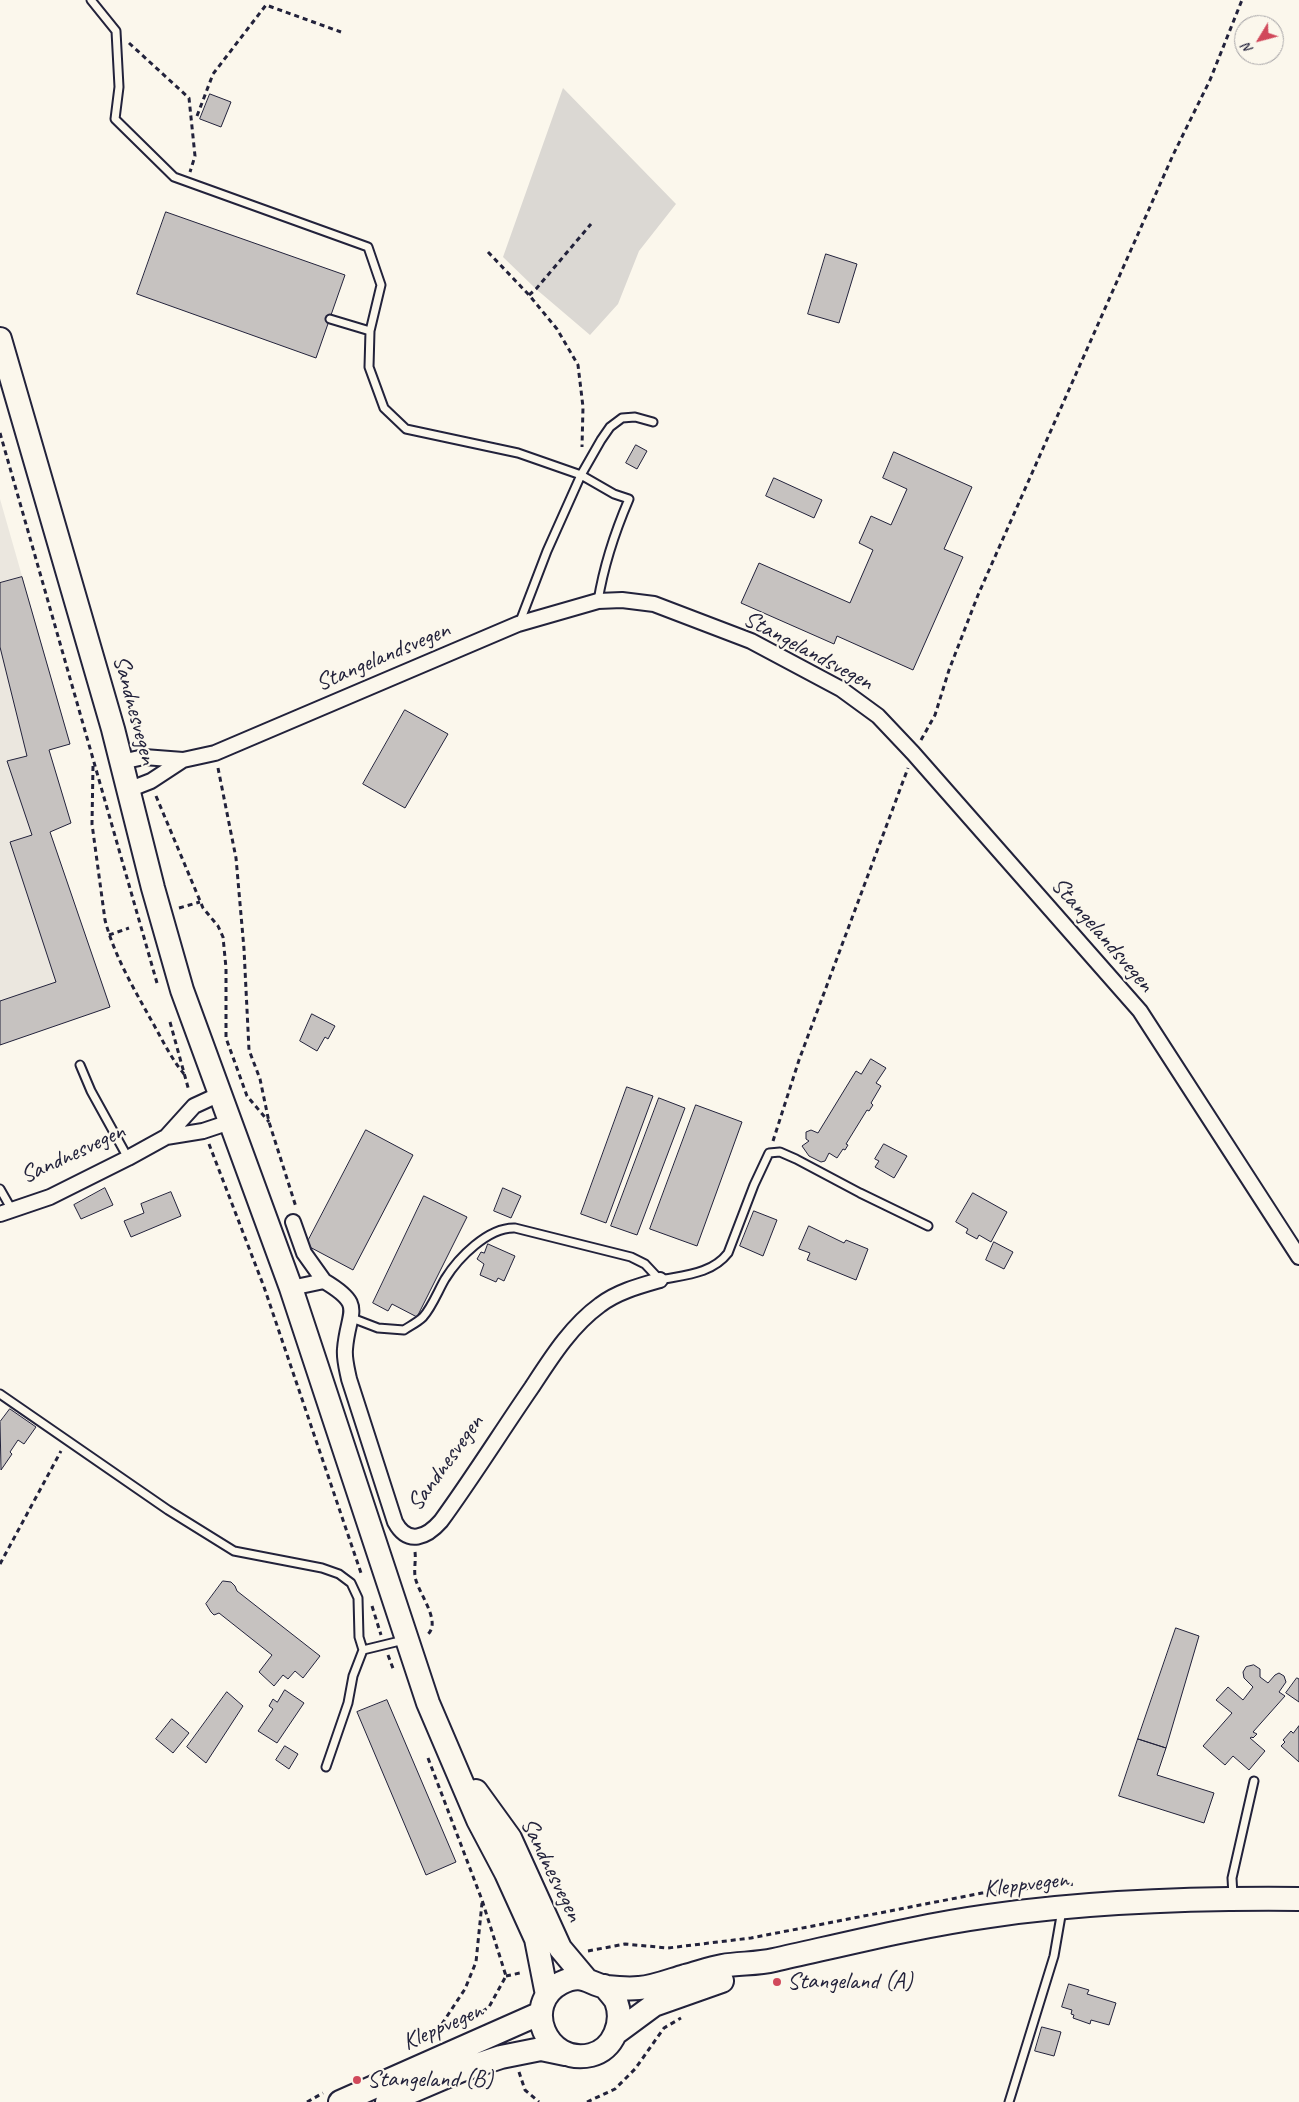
<!DOCTYPE html>
<style>
body{margin:0}
#map{position:relative;width:1299px;height:2102px;overflow:hidden;background:#fbf7ec;font-family:Caveat,sans-serif}
canvas{display:block}
.north{position:absolute;left:1234px;top:15px;width:50px;height:50px;box-sizing:border-box;background:#fbf7ec;border:1px solid #a4a2a5;border-radius:50%;rotate:233deg;font-size:14px;font-weight:700;line-height:20px;text-align:center;color:#22223b}
.north::after{content:'';display:block;margin:auto;width:18px;height:22px;background:#d1495b;clip-path:polygon(50% 0,100% 100%,50% 72%,0 100%)}
</style>
<div id="map">
<canvas width="1299" height="2102"></canvas>
<div class="north">N</div>
</div>
<script>
const c = document.querySelector('canvas').getContext('2d');
c.lineJoin = 'round';
function paint(path, color) { c.fillStyle = color; c.fill(path, 'evenodd'); }
function trace(path, color, width, dash) { c.strokeStyle = color; c.lineWidth = width; c.lineCap = dash ? 'butt' : 'round'; c.setLineDash(dash || []); c.stroke(path); }
function drawText(font, color, halo, rows, align = 'center') {
  c.font = font + ' Caveat,sans-serif'; c.lineWidth = 4.5; c.setLineDash([]); c.textBaseline = 'middle'; c.strokeStyle = halo; c.fillStyle = color; for (const [text, x, y, turn = 0] of rows) {
    c.save(); c.translate(x, y); c.rotate((+turn || 0) * Math.PI / 180); c.textAlign = isNaN(turn) ? turn : align; if (halo) c.strokeText(text, 0, 0); c.fillText(text, 0, 0); c.restore();
  }
}
const built = new Path2D(`
 M0,499l70,245 -21,6 22,73 -21,9 60,175 -110,38z`);
const green = new Path2D(`
 M563,88l113,116 -37,47 -21,53 -28,31 -54,-46 -33,-32z`);
const building = new Path2D(`
 M210,94l21,8 -10,25 -21,-8z
 M166,212l179,63 -29,83 -179,-64z
 M826,254l31,10 -18,59 -31,-9z
 M636,445l11,6 -10,18 -11,-6z
 M894,452l78,35 -28,62 19,8 -50,113 -76,-34 -3,8 -93,-41 18,-40 91,40 23,-53 -14,-7 12,-27 20,9 16,-36 -24,-11z
 M774,478l48,22 -8,18 -48,-22z
 M22,577l48,167 -21,6 22,73 -21,9 60,175 -110,38v-44l56,-19 -46,-140 22,-7 -25,-74 20,-5 -27,-109v-64z
 M405,710l43,24 -43,74 -42,-24z
 M312,1014l23,12 -7,13 -3,-2 -8,14 -17,-10z
 M871,1059l15,9 -10,15 5,3 -10,17 2,2 -4,6 -2,-1 -21,34 2,1 -3,5 -2,-1 -6,9 -8,-5 -4,8 -4,1 -12,-6 -7,-10 7,-5 -3,-2v-7l5,-2 7,3 38,-62 5,3z
 M627,1087l26,9 -47,127 -25,-9z
 M659,1098l26,10 -48,127 -26,-9z
 M696,1105l46,17 -45,124 -47,-17z
 M366,1130l47,25 -60,115 -47,-25z
 M884,1144l23,12 -13,22 -19,-11 4,-6 -4,-2z
 M105,1188l8,17 -32,14 -7,-14z
 M503,1188l18,8 -10,22 -17,-7z
 M171,1192l10,24 -50,21 -7,-16 20,-8 -3,-9z
 M973,1193l34,19 -16,30 -12,-7 -2,4 -11,-6 2,-4 -12,-7z
 M424,1196l43,21 -50,100 -25,-13 -4,7 -15,-8z
 M754,1211l23,9 -14,36 -23,-10z
 M809,1226l35,17 2,-3 22,9 -12,31 -49,-20 3,-7 -11,-4z
 M994,1242l19,10 -9,17 -18,-9z
 M488,1244l27,12 -11,25 -6,-3 -2,4 -16,-7 4,-11 -7,-5 4,-7 3,1z
 M10,1409l26,18 -12,17 -6,-4 -8,12 2,2 -11,16 -1,-48z
 M223,1581l8,1 4,4 2,5 83,65 -17,22 -8,-7 -7,8 -5,-4 -9,11 -15,-14 13,-17 -53,-42 -5,2 -3,-3 -5,-8z
 M1176,1628l23,8 -33,112 -28,-9z
 M1254,1665l6,4v8l8,6 7,-8 4,-2 5,3 2,6 -7,10 6,4 -32,36 4,2 -4,4 -1,-1 -2,1 15,13 -16,19 -16,-14 -8,9 -22,-19 29,-33 -16,-13 12,-13 15,13 10,-13 -9,-9 -1,-6 3,-5z
 M1297,1678l2,1v23l-13,-9z
 M285,1690l19,13 -27,40 -19,-12 15,-22 -4,-3 4,-7 4,3z
 M227,1692l16,14 -37,57 -19,-16z
 M387,1700l69,162 -30,13 -69,-163z
 M172,1719l17,14 -16,20 -17,-14z
 M1299,1726v36l-18,-16 4,-4 -2,-2 8,-9 2,2z
 M1138,1739l28,9 -9,27 57,18 -10,30 -85,-27z
 M285,1746l13,8 -9,15 -13,-9z
 M1069,1984l20,6 -2,4 29,9 -7,22 -18,-5 -1,4 -17,-6 1,-3 -3,-1 1,-4 -10,-3z
 M1042,2027l19,5 -7,24 -19,-5z`);
const path = new Path2D(`
 M129,43l60,55 6,58 -5,16
 M197,116l16,-42 53,-69 75,27
 M488,252l41,43 28,34 21,36 5,42 -1,40
 M529,295l7,-6 55,-65
 M0,433l157,550
 M131,712l10,32
 M921,740l14,-25 14,-45 29,-75 195,-440 37,-75 32,-80
 M93,766l-1,58 13,96c9,35 28,67 45,98 11,19 20,39 34,56
 M218,768l18,90 8,91 5,101 11,29 9,43 27,85
 M156,796l47,112 15,18 5,11 3,31v70l21,58 22,26
 M179,908l21,-6
 M109,935l20,-7
 M170,1022l19,69
 M773,1141l26,-81 109,-292
 M209,1144l55,143 98,289
 M415,1552c1,8 -1,16 0,24 2,16 28,46 12,59
 M0,1564l61,-113
 M372,1606l9,29
 M388,1655l6,16
 M428,1758l54,142 24,76 -17,31 -26,17
 M588,1951l37,-7 43,4 83,-10 231,-45 94,-9
 M506,1976l14,-3
 M432,2039l33,-50 11,-27 6,-59
 M519,2072l6,18 14,12
 M307,2102l16,-9
 M587,2102l28,-13 20,-20 29,-41 17,-10`);
const service = new Path2D(`
 M91,0l25,31 3,56 -4,32 59,58 194,70 13,38 -11,46 -1,36 15,41 22,21 112,24 63,22 33,19 15,5c-15,35 -25,65 -31,102
 M330,319l40,12
 M519,624l28,-73 34,-76 20,-35 9,-13 12,-9 13,-1 18,5
 M80,1065l11,26 37,67
 M0,1189l12,21
 M352,1318l26,10 26,2c6,-4 14,-8 19,-13 9,-10 15,-26 22,-38 13,-21 43,-52 70,-51l116,29 14,7 15,16c24,-5 52,-6 68,-27l26,-68 15,-32 11,-1 16,7 64,34 68,33
 M0,1394l168,116 66,41 88,17 17,6 12,9 7,15 1,39 4,13 -10,26 -5,27 -22,64
 M363,1650l41,-10
 M1233,1896l-1,-18 22,-97
 M1009,2102l45,-146 8,-46`);
const minor = new Path2D(`
 M121,762l23,-5 39,3 32,-7 303,-129 80,-23 24,-1 32,4 97,37 90,48 37,27 35,37 227,258 159,246
 M128,790l23,-9 32,-21
 M166,1137l37,-6 27,-9
 M0,1214l50,-17 78,-39 38,-21 28,-31 26,-12
 M293,1222l11,31 20,28
 M291,1288l33,-7c42,25 24,29 21,68 -1,10 2,20 4,30l46,143c13,24 32,15 46,-1 32,-44 60,-89 91,-134 19,-29 39,-61 68,-82 17,-13 39,-19 60,-25`);
const primary = new Path2D(`
 M0,339l113,390 40,159 29,102 109,298 137,415 50,117 28,53 30,66 11,56
 M476,1791l34,47 50,110 26,31
 M604,1986c4,5 9,10 12,15 8,21 -2,48 -25,54 -45,11 -70,-51 -30,-72 22,-11 26,0 45,4 10,1 23,2 33,1 15,-1 32,-8 46,-12 12,-3 25,-8 37,-10 18,-3 35,-2 52,-6 72,-16 143,-34 215,-44 103,-15 206,-18 310,-17
 M616,2033l38,-28 68,-24
 M340,2102l201,-89
 M387,2102l75,-32 39,-13 40,-8 24,5`);
const markers = [
 [777,1982,5,"#d1495b"],
 [357,2080,5,"#d1495b"]
];
const streetNames = [
 ["Stangelandsvegen",808,651,28],
 ["Stangelandsvegen",383,657,-23],
 ["Sandnesvegen",134,710,75],
 ["Stangelandsvegen",1102,935,49],
 ["Sandnesvegen",73,1154,-25],
 ["Sandnesvegen",446,1463,-54],
 ["Sandnesvegen",551,1870,64],
 ["Kleppvegen",1026,1885,-7],
 ["Kleppvegen",443,2027,-24]
];
const poiNames = [
 ["Stangeland (A)",787,1982],
 ["Stangeland (B)",367,2080]
];
paint(built, '#ebe7df');
paint(green, '#dbd8d3');
paint(building, '#c6c2c0');
trace(building, '#22223b', 1);
trace(service, '#22223b', 11);
trace(minor, '#22223b', 18);
trace(primary, '#22223b', 26);
trace(path, '#22223b', 3, [5, 4]);
trace(service, '#fbf7ec', 7);
trace(minor, '#fbf7ec', 14);
trace(primary, '#fbf7ec', 22);
for (const [x, y, r, color] of markers) { const dot = new Path2D(); dot.arc(x, y, r, 0, 2 * Math.PI); c.fillStyle = color; c.fill(dot); trace(dot, '#fbf7ec', 2); }
drawText('24px', '#22223b', '#fbf7ec', streetNames);
drawText('24px', '#22223b', '#fbf7ec', poiNames, 'left');
</script>
